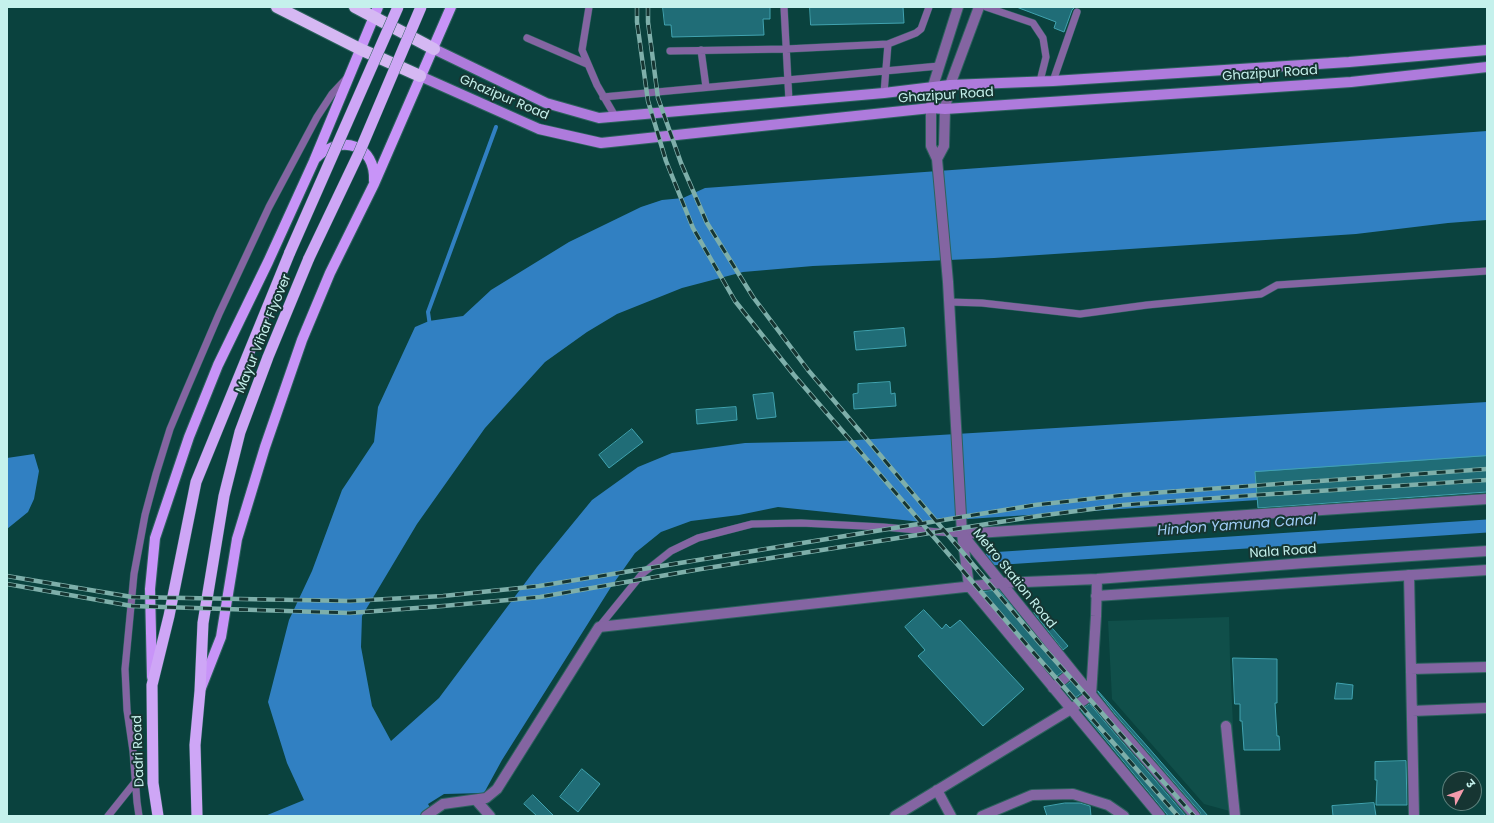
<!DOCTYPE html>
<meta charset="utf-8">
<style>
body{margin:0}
#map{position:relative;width:1494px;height:823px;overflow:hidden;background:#0a423e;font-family:Poppins,"Noto Sans Devanagari",sans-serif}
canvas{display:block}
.frame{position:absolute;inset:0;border:8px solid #c5f1ec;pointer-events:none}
.north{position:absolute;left:1442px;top:771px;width:40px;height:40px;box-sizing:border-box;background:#163532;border:1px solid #5c807c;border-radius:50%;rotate:49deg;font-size:11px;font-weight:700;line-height:16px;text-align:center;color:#c5f1ec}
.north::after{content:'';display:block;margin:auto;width:14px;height:18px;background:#f39aab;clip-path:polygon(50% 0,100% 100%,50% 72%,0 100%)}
</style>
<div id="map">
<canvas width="1494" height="823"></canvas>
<div class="frame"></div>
<div class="north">उ</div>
</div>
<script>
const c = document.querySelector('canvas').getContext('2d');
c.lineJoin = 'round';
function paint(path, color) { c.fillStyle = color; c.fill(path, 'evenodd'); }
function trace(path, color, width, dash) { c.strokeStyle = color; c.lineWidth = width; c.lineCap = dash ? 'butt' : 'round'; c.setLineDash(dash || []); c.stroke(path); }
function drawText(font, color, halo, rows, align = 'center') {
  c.font = font + ' Poppins,sans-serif'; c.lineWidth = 4; c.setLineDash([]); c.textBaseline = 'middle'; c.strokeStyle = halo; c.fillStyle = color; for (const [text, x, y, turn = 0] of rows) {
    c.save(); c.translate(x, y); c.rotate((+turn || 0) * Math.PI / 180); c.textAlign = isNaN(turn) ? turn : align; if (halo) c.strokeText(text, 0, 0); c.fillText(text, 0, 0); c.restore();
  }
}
const built = new Path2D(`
 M1229,617l1,42 7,154 -33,-9 -92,-105 -4,-78z`);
const water = new Path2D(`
 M1487,131v89l-39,3 -92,11 -362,24 -181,8 -70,6 -61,16 -65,26 -30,18 -42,30 -60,66 -68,96 -55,92 -1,31 11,59 19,35 48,-43 98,-131 55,-67 46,-33 34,-14 73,-10 95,-2 647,-39v83l-565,37 -144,-15 -39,8 -48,6 -30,11 -26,21 -24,34 -109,173 -18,33 -40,1 -16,10 7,12h-170l39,-16 -17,-37 -19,-61 21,-82 23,-49 30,-81 32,-48 4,-35 37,-80 14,-6 34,-5 28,-26 78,-48 72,-35 21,-7 21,-2 22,-10z
 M34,454l5,17 -5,28 -6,13 -21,17v-71z`);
const stream = new Path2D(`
 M430,326l-2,-14 68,-185`);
const canal = new Path2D(`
 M990,559l497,-33`);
const building = new Path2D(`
 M663,7h107v12h-7l1,16 -92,2 -1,-12h-6z
 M810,7h93l1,16 -93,2z
 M1020,7h55l-3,3 -8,22 -10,-4 2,-6 -37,-14z
 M904,328l2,18 -50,4 -2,-18z
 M890,382l1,12 4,-1 1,13 -42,3 -1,-15 5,-1v-9z
 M773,393l3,24 -19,2 -4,-24z
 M736,407l1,13 -40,4 -1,-14z
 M632,429l11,13 -34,26 -10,-13z
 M1487,456v36l-229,16 -3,-36z
 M999,590l65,81 -10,7 -72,-86z
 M924,610l18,19 4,-5 4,4 10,-8 64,69 -41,37 -65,-70 7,-6 -20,-23z
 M1037,611l31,35 -5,4 -29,-37z
 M1233,658l44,1v44h-2l2,33h2l1,14h-36l-2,-29h-2v-17h-5z
 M1072,681l10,12 -10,7 -9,-12z
 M1337,683l16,2 -1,14h-17z
 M1098,691l49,55 61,70h-7l-1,-4 -85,-98 -17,-22z
 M1090,704l15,18 81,94h-18l-2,-3 -85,-103z
 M1406,761l1,44h-31l1,-25h-2v-18z
 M582,769l18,15 -22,28 -18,-15z
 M533,795l21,21h-17l-13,-12z
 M1065,803h15l10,3 1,10h-44l-3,-9z
 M1374,803l2,13h-43l-1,-10z`);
const service = new Path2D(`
 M589,7l-7,43 15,35 18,31
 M784,7l5,94
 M986,7l47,16 10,15 3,19 -6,24
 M527,38l60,26
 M701,50l5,37
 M670,51l116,-2 102,-5 28,-11 5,-4 8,-22
 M1053,81l24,-69
 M884,93l4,-49
 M603,97l336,-31
 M949,302l33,1 98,11 67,-9 114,-11 16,-9 210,-14
 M599,627l43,-53 29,-23 27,-13 54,-14 49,-1 82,4 79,7
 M108,816l28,-35
 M139,816l-2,-14 -4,-51 -6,-41 -2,-41 9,-95 11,-59 11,-41 14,-45 16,-38 33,-77 50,-107 48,-90 15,-23 14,-15`);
const minor = new Path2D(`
 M950,85l29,-78
 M933,86l25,-79
 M962,534l525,-35
 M1409,575l5,241
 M1411,669l76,-2
 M1412,711l75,-3
 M1226,726l9,90
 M937,790l14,26
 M476,800l14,16
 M895,816l176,-107 20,-14
 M982,816l50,-21 41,-1 35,11 16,11`);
const tertiary = new Path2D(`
 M933,86l-2,22v38l6,13 11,123 14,252 7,52 191,230
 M937,159l7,-13 1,-37 5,-24
 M962,534l148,184 85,98
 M1096,596l391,-26
 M1053,688l19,-16
 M1091,695l5,-79 1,-37
 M426,816l17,-12 43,-6 11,-9 102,-162 402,-44 96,-4 208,-16 182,-12`);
const secondary = new Path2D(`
 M434,49l112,54 53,15 285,-25 66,-8 103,-4 296,-19 138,-12
 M420,76l119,53 62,14 330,-35 14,1 406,-27 136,-15`);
const primary = new Path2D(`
 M316,158c25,-25 60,-13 58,23
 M152,677l-2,-88 5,-51 34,-101 29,-72 50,-103 46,-101 64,-154
 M201,688l20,-51 16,-98 28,-92 37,-107 28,-67 44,-89 77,-177`);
const trunk = new Path2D(`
 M158,816l-5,-33 -1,-98 17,-69 27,-134 94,-230
 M197,816l-2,-71 5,-54 3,-68 21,-127 16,-64 28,-75 41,-99`);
const motorway = new Path2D(`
 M277,7l83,42 60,27
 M355,7l79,42`);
const rail = new Path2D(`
 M637,7v15l11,79 18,60 27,67 42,73 59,74 239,277 145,164
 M648,7v15l10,76 23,65 26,60 46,74 55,73 235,277 151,169
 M7,576l125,21 218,4 93,-5 96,-10 496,-81 89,-10 363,-26
 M7,584l125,22 218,7 93,-7 97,-9 161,-28 337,-53 85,-11 134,-10 230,-15`);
const trunkBridge = new Path2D(`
 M290,252l108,-245
 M309,258l50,-105 62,-146`);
const streetNames = [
 ["Ghazipur Road",1270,74,-4],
 ["Ghazipur Road",946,96,-4],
 ["Ghazipur Road",504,98,23],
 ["Mayur Vihar Flyover",264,334,-68],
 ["Nala Road",1283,552,-4],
 ["Metro Station Road",1014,579,51],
 ["Dadri Road",139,751,-92]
];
const waterNames = [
 ["Hindon Yamuna Canal",1237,526,-4]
];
paint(built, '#104f4a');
paint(water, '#3180c2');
trace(stream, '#3180c2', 4);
trace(canal, '#3180c2', 13);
paint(building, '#206d77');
trace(building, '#41a3b0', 1);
trace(service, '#2c625d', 8);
trace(minor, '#2c625d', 12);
trace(tertiary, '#2c625d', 12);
trace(secondary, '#2c625d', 12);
trace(primary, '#2c625d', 12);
trace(trunk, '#2c625d', 12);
trace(motorway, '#2c625d', 14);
trace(service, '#8465a2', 7);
trace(minor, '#8465a2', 10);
trace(tertiary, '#8465a2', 10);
trace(secondary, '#ae7bdc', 10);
trace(primary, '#c894f8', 10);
trace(trunk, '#cea6f6', 11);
trace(motorway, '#d5b8f3', 12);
trace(rail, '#7eafaa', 4.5);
trace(rail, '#163532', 3, [9]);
trace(trunkBridge, '#2c625d', 12, []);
trace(trunkBridge, '#cea6f6', 11);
drawText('13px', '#c5f1ec', '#163532', streetNames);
drawText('italic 14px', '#a0cdf6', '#163532', waterNames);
</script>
